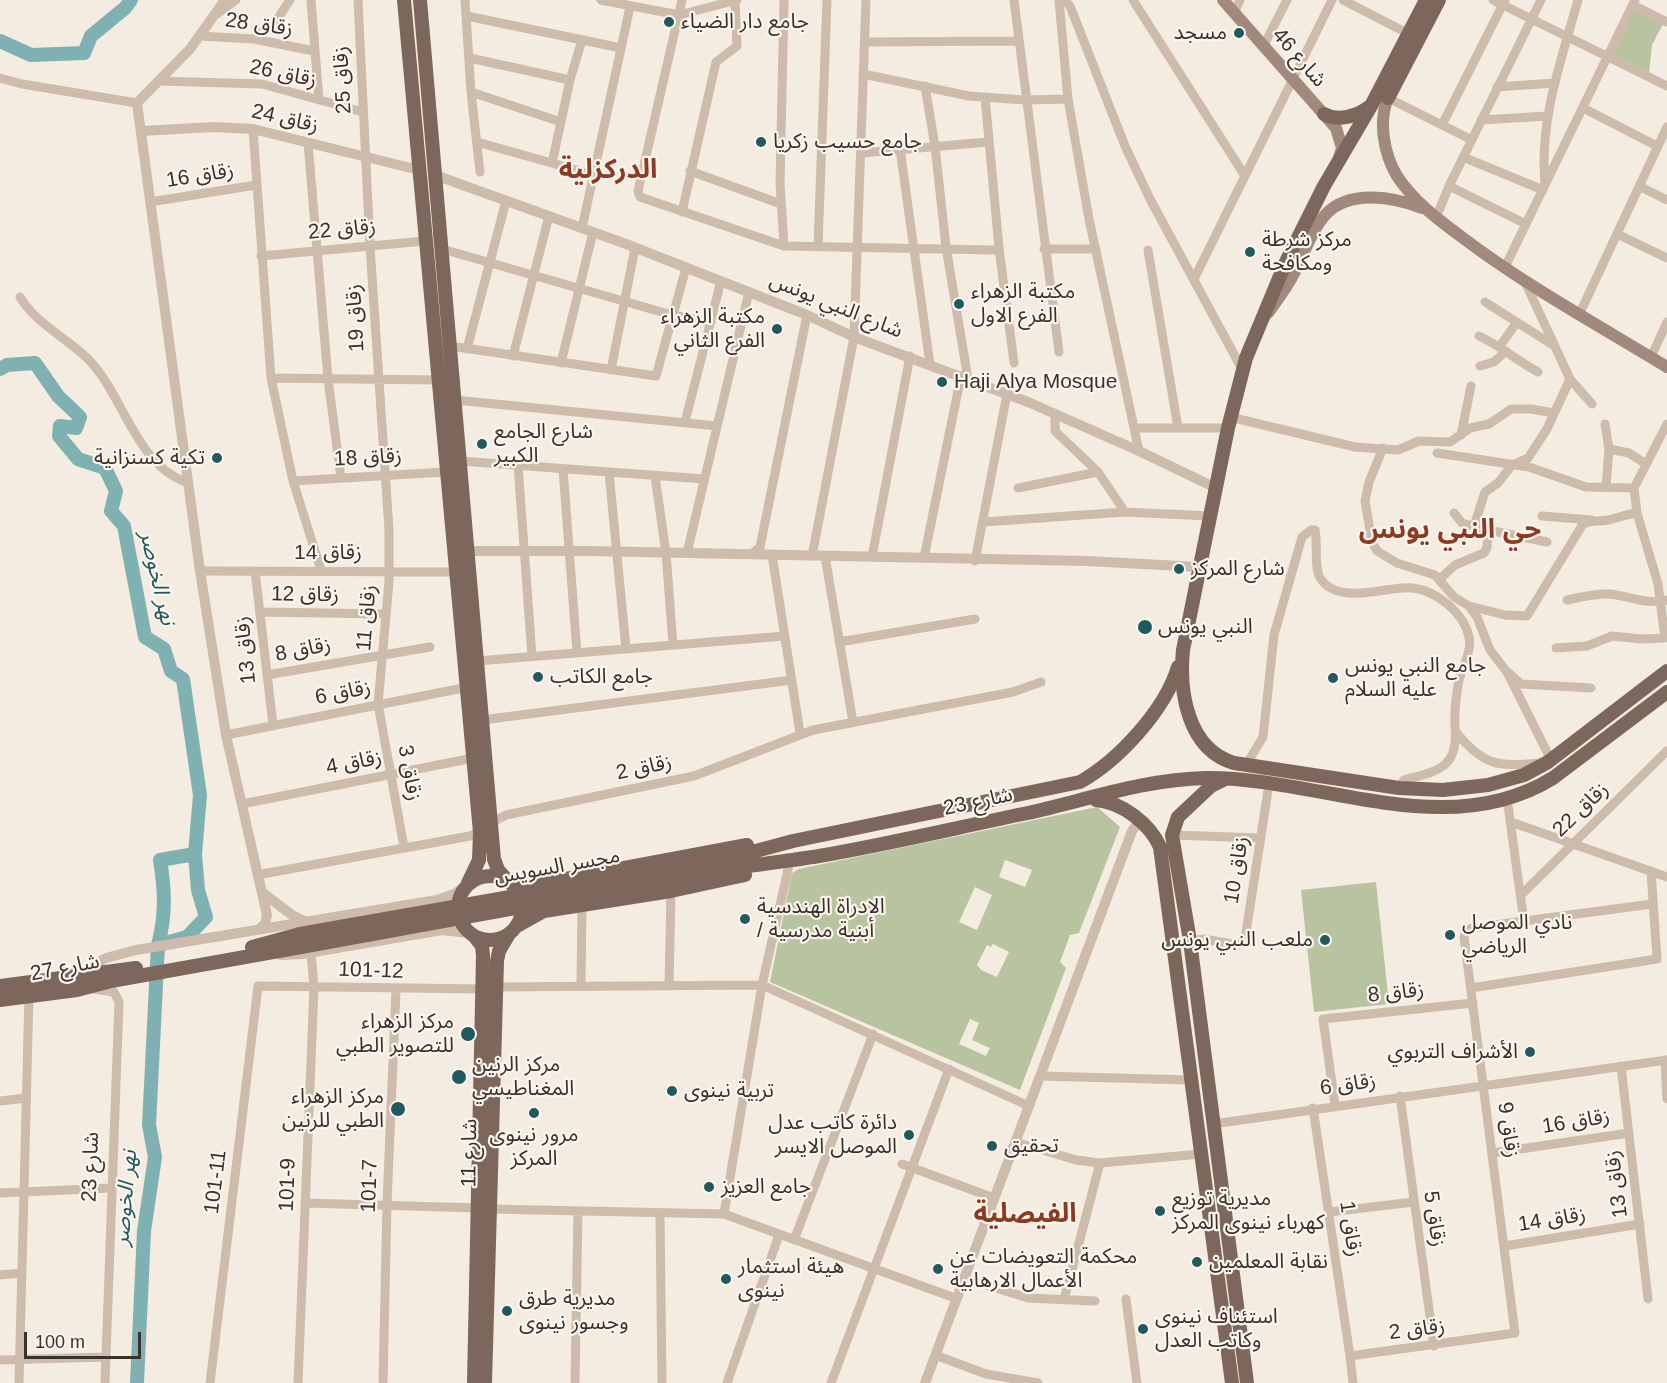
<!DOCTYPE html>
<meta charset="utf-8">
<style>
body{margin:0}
#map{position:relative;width:1667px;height:1383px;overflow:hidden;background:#f4ebe1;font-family:Arial,sans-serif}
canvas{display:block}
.scale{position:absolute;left:24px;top:1332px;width:117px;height:27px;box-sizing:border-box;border:3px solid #3b302b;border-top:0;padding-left:8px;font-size:18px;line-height:21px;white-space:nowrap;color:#3b302b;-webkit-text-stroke:4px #fbf5ee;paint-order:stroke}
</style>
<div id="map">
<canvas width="1667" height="1383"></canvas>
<div class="scale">100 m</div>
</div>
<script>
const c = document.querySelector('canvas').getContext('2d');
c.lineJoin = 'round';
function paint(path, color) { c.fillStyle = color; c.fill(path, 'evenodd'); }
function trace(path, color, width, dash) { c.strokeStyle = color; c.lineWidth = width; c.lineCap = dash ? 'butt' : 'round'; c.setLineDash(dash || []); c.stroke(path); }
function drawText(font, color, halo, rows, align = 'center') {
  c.font = font + ' Arial,"Noto Sans Arabic",sans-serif'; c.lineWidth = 4.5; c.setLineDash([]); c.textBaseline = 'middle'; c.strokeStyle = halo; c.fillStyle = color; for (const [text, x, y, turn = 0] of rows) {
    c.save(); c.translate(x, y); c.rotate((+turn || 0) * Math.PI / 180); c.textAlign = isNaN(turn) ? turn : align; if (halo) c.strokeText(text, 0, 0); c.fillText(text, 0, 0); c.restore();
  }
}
const green = new Path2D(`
 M1634,9l30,13 -12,23 -3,28 -38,-17z
 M1097,807l23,20 -41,106 -9,2 -10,27 6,6 -46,122 -250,-108 22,-109 7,-4zM1005,860l27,10 -7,17 -26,-10zM975,887l17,8 -15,35 -18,-8zM993,944l16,8 -12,25 -16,-7 -4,-5 10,-20 4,2zM970,1019l9,4 -7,17 18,8 -4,8 -27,-12z
 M1376,882l13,122 -75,8 -13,-122z`);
const river = new Path2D(`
 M0,41l31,14 53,-2 7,-17 34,-28 6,-8
 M0,369l7,-4 28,-2 23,33 22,21 -4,11 -16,-2 -1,10 19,23 27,9 11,23 -5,20 13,15 21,111 19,12 7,22 12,8 17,116 -5,59 3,36 8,27 -19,20 -29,8 -9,180 6,32 -11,74 -7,152
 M158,945c8,-30 7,-55 2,-85l35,-6`);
const minor = new Path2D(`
 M311,0l8,100
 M358,0l12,246 19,284v52l-11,122 26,143
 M465,0l6,92 9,80
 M601,0l78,15 58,-15
 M682,0l-44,191 2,6 144,49 210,4 5,-2 -14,-151
 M784,0l-4,183 4,63
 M1014,0l45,352
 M1059,0l9,99 21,120 50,232
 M1065,0l5,6 55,140 25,53 92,170
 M1133,0l112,176
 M1343,0l66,34
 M1493,0l174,86
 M1633,5l34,17
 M1234,13l6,-13
 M217,14l19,-14
 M467,16l154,32
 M199,36l55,3 60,12
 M254,39l24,-21 12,-18
 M864,42l153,-1
 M1263,47l24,-47
 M470,58l100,22
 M863,74l106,22 56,4 43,-1
 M0,78l22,6 115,19
 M159,81l103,3 101,28
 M925,86l10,60 11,101 22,132
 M1497,87l58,-4
 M471,92l90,30
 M1388,98l84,42
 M1583,108l74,38
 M1481,120l66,-4
 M1442,125l63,-125
 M253,129l18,249 22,103 28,89
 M477,142l117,33
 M308,143l20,236 13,99
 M900,149l30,215
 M861,153l127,-11
 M1463,157l80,33
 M552,163l18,-83 12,-40
 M690,171l91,33
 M1545,184c-6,-63 16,-123 33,-184
 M1449,186l77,38
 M1639,186l28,14
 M150,202l106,-17
 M682,212l34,-150 21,-16 -2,-46
 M1436,218l13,-32 92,-186
 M582,228l48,-221
 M1617,234l50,24
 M818,246l9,-246
 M999,248l15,115
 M442,249l230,66 39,7
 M1044,249h52
 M1148,250l30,178
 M261,256l164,-15
 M1504,269l131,-269
 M1194,279l138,-279
 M1526,284l44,95 22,25
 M20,297c16,27 46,40 68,62 36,36 47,106 100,124
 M1485,302l68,43
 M1579,315l88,-188
 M1479,336c22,10 38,25 59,36
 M450,346l206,30 30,-108
 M1500,346l17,-24
 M467,349l39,-148
 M513,356l36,-140
 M1651,357l16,-35
 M561,363l32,-131
 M1480,366l14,-4 12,-11
 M611,370l24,-122
 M271,378l166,2
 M455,400l262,26
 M1055,414v17l43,41 27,40
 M1230,417l125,30 43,3 21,-9 31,1 20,-14 19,-4 22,-15h20l23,4
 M685,422l36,-141
 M1605,424l4,25 20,4 17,11
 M1135,428h93
 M1461,435l10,-49
 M1383,448l-14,34 -4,19 7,41 5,9 20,12 38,12 19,22 15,9 8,11 13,33 17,22 44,88
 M1437,453l92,14 57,20 48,1
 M460,461l244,18
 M518,465l14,191
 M563,469l14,184
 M609,472l17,177
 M655,476l11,77 7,92
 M293,481l152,-9
 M1606,487l3,-38
 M1018,488l80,-16
 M1454,513l8,10 18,5
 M1542,516l50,4
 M984,522l141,-10 84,4
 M1474,526l11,-34 13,-9 14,-18 16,-7 19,-29 23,-50
 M687,553l62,-261
 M752,554l8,-7 47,-232
 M772,555l28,178
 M812,556l42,-219 12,-337
 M825,556l28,166
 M872,557l38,-201
 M924,558l37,-182
 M975,561l32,-167
 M200,571l256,1
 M255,571l18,154
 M1439,580l16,-15 29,-12 3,-5 1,-18 59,12
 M1567,600c14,-3 28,-7 43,-6 19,2 37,11 57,6
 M1469,606l36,9 22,1 56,-92c9,-4 15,-2 25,-4 10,-2 18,-6 29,-7
 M260,612l126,2
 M839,642l136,-23
 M1556,648l31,-2 25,-10 30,3 23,-1 -7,-54 -21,-71 -3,-25 33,-64
 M477,661l308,-25
 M1509,673l12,11 70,4
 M267,675l163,-28
 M482,720l310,-40
 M1456,732c29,36 43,34 86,31
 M226,735l242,-48
 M1243,765l6,-5 14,-23 11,-102 28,-98 9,-7h4c3,14 -1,34 4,46 17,32 69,9 94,12 24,3 51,25 56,49 3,14 -6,29 -10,43 -3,16 -5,30 -4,46 4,43 -18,45 -51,54l-5,8
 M1507,798l17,124
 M242,804l231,-46
 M1511,822l156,55
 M491,823l15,-8 188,-39 119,-46 200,-38 28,-10
 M1172,835l88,3
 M257,875l213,-39 10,-4
 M1521,895l146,-144
 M1190,941l14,-2 34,6 7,-6 24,-155
 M581,986l1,-81
 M669,986l2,-95
 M496,987l266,-2 267,121
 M1471,988l186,-29 -6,-88
 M93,989l21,3 5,10 -14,381
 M1665,1060l2,39
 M1621,1066l27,233
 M1040,1076l151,4
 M1400,1096l34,250
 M0,1101l26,-3
 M1335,1105l-12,-86 150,-16
 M1313,1108l37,248
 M1213,1124l454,-64
 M1015,1142l61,18 24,3 101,-9
 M1493,1153l136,-20
 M902,1164l92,34
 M0,1193l111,-5
 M305,1203l173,5
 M490,1209l234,5 231,84
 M1329,1212l85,-10
 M660,1213l2,170
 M724,1214l38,-229 27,-120
 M794,1240l79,-206
 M1505,1246l135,-22
 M0,1275l22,-2
 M963,1278l65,20 67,3
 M1126,1299l11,84
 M1064,1300l36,-137
 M935,1355l51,19 52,9
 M0,1360l106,-3
 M19,1383l10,-387
 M210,1383l48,-397 224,3
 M298,1383l16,-396 -3,-34
 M383,1383l4,-179 9,-214
 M575,1383l3,-172
 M727,1383l52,-148
 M831,1383l118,-314
 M1353,1383l-3,-27 165,-23 -51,-396 2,-6 6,-3 180,-24`);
const tertiary = new Path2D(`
 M225,0l-35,49 -53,54 63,468 26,164 41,180 -2,9 -6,5
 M141,131l73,-4 39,2 166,41
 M435,175l191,69 181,71 47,22 174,65 111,49 77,37
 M467,551h122l498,10 112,6
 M263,893l29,22 14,7
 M281,955l21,-1 140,-24 27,3
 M80,973l26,-15 30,-8 301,-50 17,-6 13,-9
 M925,1383l207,-552 6,-8 8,2`);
const secondary = new Path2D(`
 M1223,0l113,128 6,20 -3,10
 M1388,98c-10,24 -4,56 9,78 17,26 42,44 66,62 65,49 135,87 204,129
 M1268,313c8,-11 16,-22 23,-34 12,-21 19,-47 35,-65 24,-25 68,-17 96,-6`);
const primary = new Path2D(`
 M404,0l76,832 -1,28 -11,23
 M420,0l74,859 4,11 8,9
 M1426,0l-55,106 -47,80 -39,78 -39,94 -18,70 -45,222c-4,41 4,99 51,113l165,25 44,2 45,-5 36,-10 24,-13 119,-91
 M1388,98l51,-98
 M1324,114c13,8 34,2 45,-7
 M1223,780l-12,6 -33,31 -6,18 18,106 57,442
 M1096,800c26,2 54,24 64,47l72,536
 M726,859l67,-18 287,-59c39,-22 85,-72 98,-115
 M729,869c30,-5 60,-8 90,-13 70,-12 140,-29 209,-43 58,-13 118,-34 178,-35 114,-1 240,66 347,0l114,-86
 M458 908a32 32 0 1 1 64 0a32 32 0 1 1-64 0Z
 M508,880l14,5h12l213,-40
 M517,926l27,-15 127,-20 74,-16
 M252,947l48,-13
 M0,986l136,-18
 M0,1000l77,-10 34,-9 190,-34
 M474,1383l9,-428 -1,-9 -7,-9
 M485,1383l12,-422 2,-10 10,-17`);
const primaryBridge = new Path2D(`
 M300,934l426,-75
 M301,947l428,-78`);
const markers = [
 [669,22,6,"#1f5a5e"],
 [1239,33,6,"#1f5a5e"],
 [761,142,6,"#1f5a5e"],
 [1250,252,6,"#1f5a5e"],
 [959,304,6,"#1f5a5e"],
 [777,329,6,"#1f5a5e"],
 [942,382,6,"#1f5a5e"],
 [482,444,6,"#1f5a5e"],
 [217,458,6,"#1f5a5e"],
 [1179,569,6,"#1f5a5e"],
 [1145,627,8,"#1f5a5e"],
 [538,677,6,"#1f5a5e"],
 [1333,678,6,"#1f5a5e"],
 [745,919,6,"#1f5a5e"],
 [1450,935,6,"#1f5a5e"],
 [1325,940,6,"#1f5a5e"],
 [468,1034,8,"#1f5a5e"],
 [1530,1052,6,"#1f5a5e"],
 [459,1077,8,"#1f5a5e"],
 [672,1091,6,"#1f5a5e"],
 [398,1109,8,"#1f5a5e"],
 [534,1113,6,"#1f5a5e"],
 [909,1135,6,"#1f5a5e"],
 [992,1146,6,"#1f5a5e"],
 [709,1187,6,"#1f5a5e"],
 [1160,1211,6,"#1f5a5e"],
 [1197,1262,6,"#1f5a5e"],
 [938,1269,6,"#1f5a5e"],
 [726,1279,6,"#1f5a5e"],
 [507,1311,6,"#1f5a5e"],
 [1143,1329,6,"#1f5a5e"]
];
const poiNames = [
 ["جامع دار الضياء",681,22],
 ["مسجد",1227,33,"right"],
 ["جامع حسيب زكريا",773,142],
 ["مركز شرطة",1262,240],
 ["ومكافحة",1262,264],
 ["مكتبة الزهراء",971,292],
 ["الفرع الاول",971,316],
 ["مكتبة الزهراء",765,317,"right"],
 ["الفرع الثاني",765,341,"right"],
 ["Haji Alya Mosque",954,382],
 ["شارع الجامع",494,432],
 ["الكبير",494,456],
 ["تكية كسنزانية",205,458,"right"],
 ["شارع المركز",1191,569],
 ["النبي يونس",1158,627],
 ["جامع النبي يونس",1345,666],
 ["عليه السلام",1345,690],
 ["جامع الكاتب",550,677],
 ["الادراة الهندسية",757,907],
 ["/ أبنية مدرسية",757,931],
 ["نادي الموصل",1462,923],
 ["الرياضي",1462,947],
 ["ملعب النبي يونس",1313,940,"right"],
 ["مركز الزهراء",454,1022,"right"],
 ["للتصوير الطبي",454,1046,"right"],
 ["الأشراف التربوي",1518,1052,"right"],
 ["مركز الرنين",472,1065],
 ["المغناطيسي",472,1089],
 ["تربية نينوى",684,1091],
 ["مركز الزهراء",384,1097,"right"],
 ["الطبي للرنين",384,1121,"right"],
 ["دائرة كاتب عدل",897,1123,"right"],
 ["الموصل الايسر",897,1147,"right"],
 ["مرور نينوى",534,1135,"center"],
 ["المركز",534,1159,"center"],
 ["تحقيق",1004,1146],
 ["جامع العزيز",721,1187],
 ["مديرية توزيع",1172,1199],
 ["كهرباء نينوى المركز",1172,1223],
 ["محكمة التعويضات عن",950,1257],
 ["الأعمال الارهابية",950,1281],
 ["نقابة المعلمين",1209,1262],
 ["هيئة استثمار",738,1267],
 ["نينوى",738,1291],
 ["مديرية طرق",519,1299],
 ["وجسور نينوى",519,1323],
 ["استئناف نينوى",1155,1317],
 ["وكاتب العدل",1155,1341]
];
const streetNames = [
 ["زقاق 28",259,25,8],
 ["شارع 46",1299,58,49],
 ["زقاق 26",283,74,12],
 ["زقاق 25",343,80,-93],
 ["زقاق 24",285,119,13],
 ["زقاق 16",200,176,-9],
 ["زقاق 22",342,230,-5],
 ["شارع النبي يونس",836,306,22],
 ["زقاق 19",356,318,-93],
 ["زقاق 18",368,458,-3],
 ["زقاق 14",328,553],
 ["زقاق 12",305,595,1],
 ["زقاق 11",367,618,-85],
 ["زقاق 13",246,650,-96],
 ["زقاق 8",303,650,-11],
 ["زقاق 6",343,693,-11],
 ["زقاق 4",354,763,-11],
 ["زقاق 2",644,768,-12],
 ["زقاق 3",409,773,80],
 ["شارع 23",978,802,-12],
 ["زقاق 22",1581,810,-44],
 ["مجسر السويس",557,867,-10],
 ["زقاق 10",1237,870,-81],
 ["شارع 27",65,968,-11],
 ["101-12",371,971,2],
 ["زقاق 8",1396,993,-6],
 ["زقاق 6",1348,1085,-8],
 ["زقاق 16",1576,1122,-9],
 ["زقاق 9",1508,1130,82],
 ["شارع 11",470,1153,-89],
 ["شارع 23",91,1167,-88],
 ["101-11",216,1182,-83],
 ["زقاق 13",1617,1184,-97],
 ["101-9",288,1185,-88],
 ["101-7",370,1186,-88],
 ["زقاق 5",1434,1219,82],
 ["زقاق 14",1552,1220,-9],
 ["زقاق 1",1350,1229,82],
 ["زقاق 2",1417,1330,-7]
];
const waterNames = [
 ["نهر الخوصر",157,578,77],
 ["نهر الخوصر",126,1198,-85]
];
const districtNames = [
 ["الدركزلية",608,171],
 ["حي النبي يونس",1450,531],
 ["الفيصلية",1025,1215]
];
paint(green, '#b8c4a0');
trace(river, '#7fb0b2', 14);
trace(minor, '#cdbbac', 9);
trace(tertiary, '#cdbbac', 10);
trace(secondary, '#a18a7d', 12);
trace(primary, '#7d675c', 14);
trace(primaryBridge, '#7d675c', 14);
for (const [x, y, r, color] of markers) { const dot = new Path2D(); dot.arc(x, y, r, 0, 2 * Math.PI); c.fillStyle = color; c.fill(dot); trace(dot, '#fbf5ee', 2); }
drawText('21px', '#3b302b', '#fbf5ee', poiNames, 'left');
drawText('21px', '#3b302b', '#fbf5ee', streetNames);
drawText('italic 22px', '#1f5a5e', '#fbf5ee', waterNames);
drawText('bold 27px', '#8c3b22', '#fbf5ee', districtNames);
</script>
